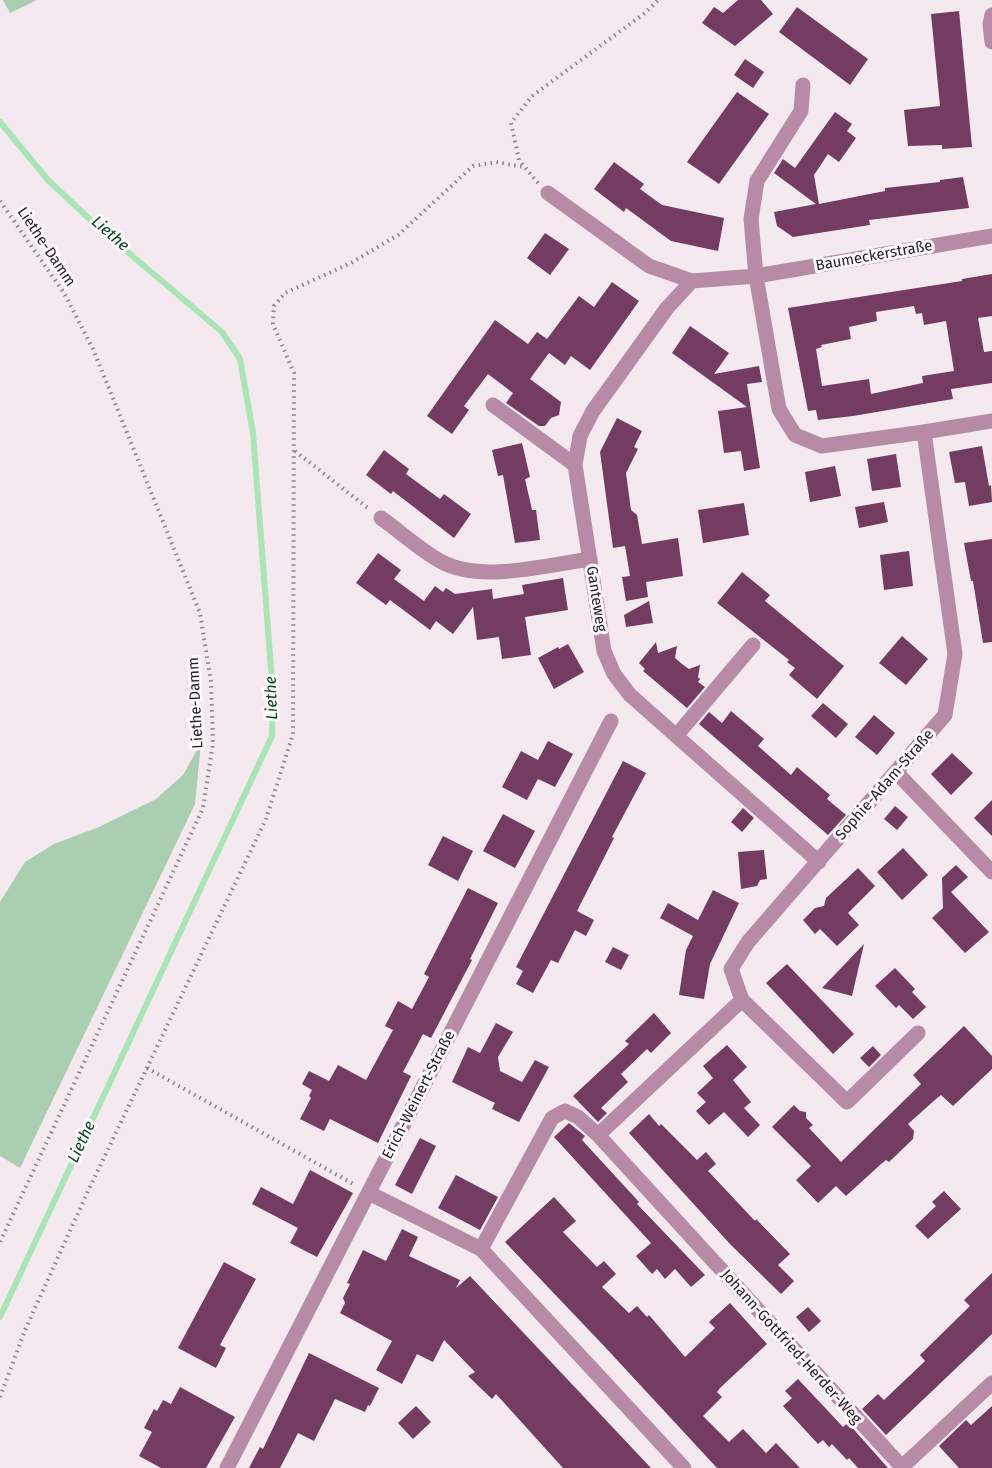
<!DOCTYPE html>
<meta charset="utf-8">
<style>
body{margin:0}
canvas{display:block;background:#f4e9ef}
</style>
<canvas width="992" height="1468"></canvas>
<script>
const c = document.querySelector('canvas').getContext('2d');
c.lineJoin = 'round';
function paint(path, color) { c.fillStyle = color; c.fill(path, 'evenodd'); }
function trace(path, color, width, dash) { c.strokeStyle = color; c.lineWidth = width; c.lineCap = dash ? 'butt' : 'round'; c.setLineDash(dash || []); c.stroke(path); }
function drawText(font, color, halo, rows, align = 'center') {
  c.font = font + ' "Fira Sans",sans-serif'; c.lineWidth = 6; c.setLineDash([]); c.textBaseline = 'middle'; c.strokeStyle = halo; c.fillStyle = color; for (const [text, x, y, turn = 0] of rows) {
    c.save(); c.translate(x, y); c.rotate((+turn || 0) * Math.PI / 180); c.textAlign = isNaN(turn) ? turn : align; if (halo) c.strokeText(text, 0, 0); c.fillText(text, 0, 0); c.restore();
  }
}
const green = new Path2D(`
 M3,0h34l-27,13z
 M201,743l-6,61 -175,364 -20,-12v-254l25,-40 29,-18 45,-17 57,-28 27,-24z`);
const stream = new Path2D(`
 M0,122l48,58 49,46 125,106 18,27 13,74 20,262 -1,41 -272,581`);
const building = new Path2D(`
 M738,0h23l12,14 -38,32 -33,-23 12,-16 9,6z
 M797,7l71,52 -18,26 -71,-53z
 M959,11l13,136 -30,2v-4l-34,1 -4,-36 36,-4 -9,-92z
 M745,59l19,13 -11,16 -19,-13z
 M737,92l32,22 -50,70 -32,-22z
 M835,112l17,12 -5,7 9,7 -17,24 -11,-8 -14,21 5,29 66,-13v-3l55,-6v-2l23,-3 6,31 -100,12 1,5 -77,12 -16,-11 -3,-14 42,-8 -42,-31 9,-14 12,9z
 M614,162l30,22 -4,5 22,16 62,13 -6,33 -47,-10 -45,-33 -2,4 -30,-23z
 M545,233l24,16 -19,26 -23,-17z
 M992,274v42l-14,2 6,34 8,-1v32l-41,6 2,10 -100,17 -35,4 -2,-10 -8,1 -20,-103 174,-27v-2zM914,306l2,8 6,-1 2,12 22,-4 8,50 -32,5 1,7 -52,11 -2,-15 -47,7 -6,-37 6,-2 -1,-2 30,-6 -2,-12 28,-6 -1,-9z
 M612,282l27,19 -49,69 -19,-14 -6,9 -16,-12 -19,26 31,23 -2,13 -8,3 -6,8h-6l-33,-23 7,-10 -25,-19 -24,32 5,4 -17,24 -25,-18 68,-96 33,24 9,-12 10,7 32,-43 15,11z
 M690,326l39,27 -15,21 45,-8 3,16 -15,2 13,84 -16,3 -3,-20 -17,2 -6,-42 29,-4 -75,-54z
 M617,418l25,13 -8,16 4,2 -12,24 5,37 6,5 5,29 36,-6 5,38 -37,6 2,15 -22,4 -4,-24 8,-1 -5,-30 -12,2 -13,-96z
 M522,443l8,34 -5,2 7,31h4l4,30 -25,3 -12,-68 -5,1 -6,-26z
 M982,446l7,40 2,-1 1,17 -23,4 -4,-24 -10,1 -6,-31z
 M384,450l25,19 -3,5 34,25 4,-5 27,20 -17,24 -61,-47 -2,3 -25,-19z
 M896,454l5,33 -29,4 -5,-32z
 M835,466l6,30 -31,6 -5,-30z
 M884,502l4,20 -29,6 -4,-21z
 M744,503l5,32 -46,8 -5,-33z
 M992,539v103l-9,1 -10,-62h-2l-7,-38z
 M909,551l4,35 -29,4 -4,-35z
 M378,553l23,17 -7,9 30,22 11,-15 8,6 3,-4 9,6 37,-5 1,10 31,-5 -2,-9 41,-7 5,32 -43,7 6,38 -29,4 -3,-22 -22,3 -4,-33 -20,27 -17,-13 -6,9 -40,-30 -4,5 -30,-22z
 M742,572l28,23 -5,6 79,65 -27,33 -28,-24 6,-7 -8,-6 2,-2 -72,-57z
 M649,601l4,22 -27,4 -2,-12z
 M902,636l26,23 -22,26 -27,-22z
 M656,642l2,11 19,-7 -2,12 7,6 7,5 11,-4 -2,12 2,2 -2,3 7,5 -18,21 -44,-37 2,-2 -6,-6z
 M568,644l16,28 -30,17 -16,-31 20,-11 1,2z
 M823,703l25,21 -12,14 -25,-22z
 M731,711l33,28 -6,7 33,29 6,-8 33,28 -3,4 19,16 -18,20 -129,-111 10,-12 13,11z
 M874,715l21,18 -18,22 -22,-18z
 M548,741l25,13 -18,33 -17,-8 -11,21 -25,-13 19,-36 17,9z
 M952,753l21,20 -22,22 -20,-21z
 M623,761l23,12 -34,64 2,1 -37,73 17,9 -8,16 -11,-6 -17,33 -7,-3 -18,33 -17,-9 7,-13 -7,-4z
 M992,800v36l-18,-18z
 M895,806l13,11 -11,13 -13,-11z
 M743,808l11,10 -12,14 -11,-10z
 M503,814l32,17 -20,37 -32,-17z
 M443,836l30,15 -15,30 -30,-16z
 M903,848l25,27 -26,25 -25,-28z
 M764,850l3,29 -7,1 -3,6 -16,3 -3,-37z
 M956,865l12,12 -17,15 38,40 -24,21 -33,-35 11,-10 -1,-30z
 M858,868l17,18 -27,27 11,12 -22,21 -17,-17 -5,5 -12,-14 12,-12 9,-2 2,-8z
 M468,888l30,15 -28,56 2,1 -41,78 -8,-4 -20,38 8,4 -33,67 -48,-24 -6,12 -24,-12 11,-21 -2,-2 3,-6 -10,-6 7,-13 20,10 9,-16 28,15 27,-50 -8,-4 13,-25 14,8 17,-32 -5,-3z
 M713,890l26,13 -29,61 -6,35 -25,-4 7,-45 7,-14 -33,-18 8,-15 30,17z
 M864,944l-12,52 -30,-8z
 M613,947l16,8 -8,15 -16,-8z
 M787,964l67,70 -21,20 -67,-71z
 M895,968l20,21 -3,3 14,15 -13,12 -14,-14 -3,3 -21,-22z
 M654,1013l17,20 -20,20 -4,-4 -26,25 7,8 -27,26 6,5 -9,9 -25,-26 56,-52 -4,-3z
 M496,1023l17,9 -15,25 2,14 22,11 13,-22 14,7 -30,55 -27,-13 3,-6 -43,-21 16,-35 12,6z
 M964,1026l28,30v13l-39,37 -12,-11 -5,4 -28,25 6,7 -1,8 -24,23 -3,-2 -5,4 -35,32 -10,-10 -18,17 -22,-23 15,-14 -39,-39 22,-22 6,6 6,1v6l7,7 -4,3 32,34 80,-78 -8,-9z
 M727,1045l20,22 -14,13 18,22 -7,6 16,17 -12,12 -24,-25 -15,13 -13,-14 10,-9 -9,-9 16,-15 -10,-12z
 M873,1046l8,9 -12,12 -9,-9z
 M649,1114l10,12 2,-2 36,36 9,-8 10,12 -8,7 47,50 1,-2 34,35 -12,11 16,16 -13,13 -51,-50 -101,-111z
 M569,1123l16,13 -3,4 57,62 -2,2 68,71 -14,12 -16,-18 -10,10 -8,-10 -5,5 -16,-18 15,-13 -97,-106z
 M420,1138l16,8 -24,48 -17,-9z
 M310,1170l43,23 -36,64 -27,-14 8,-15 -46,-24 9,-17 32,17z
 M456,1175l42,22 -18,33 -42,-22z
 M944,1191l17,18 -33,30 -13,-13 21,-20 -4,-4z
 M554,1197l22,24 -13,11 34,35 7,-6 12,13 -14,13 27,26 8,-7 10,11 2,-2 36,42 30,-29 -6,-6 21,-19 37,41 -47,44 -3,4 5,5 -19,19 26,26 14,-13 23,24 10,-10 24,25h-83l-112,-121 -100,-105z
 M402,1229l16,8 -9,19 51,24 -4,8 14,-12 181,192h-88l-67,-74 -4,5 -24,-23 7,-4 -31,-32 -11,22 -16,-8 -15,30 -26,-14 16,-29 -52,-28 5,-10 -2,-5 7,-14 -3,-1 16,-33 23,11z
 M224,1262l32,17 -36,66 6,3 -10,20 -38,-20z
 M992,1273v61l-106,101 -24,-26 16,-15 6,6 41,-39 -5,-6 50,-49 -6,-6z
 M808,1307l13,14 -12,11 -13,-15z
 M309,1353l70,35 -9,18 -2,-1 -3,7 -30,-13 -21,42 -16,-8 -18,35h-31l11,-21 3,2z
 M798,1379l45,48 5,-4 40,45h-30l-9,-10 -2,2 -15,-16 -3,3 -6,-7 -5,4 -35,-38 9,-8 -7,-7z
 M180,1387l55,30 -29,51h-45l-22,-12 13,-24 -8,-4 10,-19 3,2 6,-11 8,4z
 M416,1406l15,16 -18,17 -15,-16z
 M992,1406v62h-33l-20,-22 27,-26 5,5z`);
const path = new Path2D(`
 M538,183l-19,-23 -8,-37 21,-27 113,-83 13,-13
 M0,201l64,92 29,56 107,264 11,69 2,61 -10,65 -203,434
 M295,451l74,58
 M147,1068l208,117
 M0,1397l25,-67 64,-141 177,-370 27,-85 1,-361 -21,-49 1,-18 11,-13 66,-30 47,-28 75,-69 23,-4 28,5`);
const minor = new Path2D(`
 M992,15l-2,9 2,18
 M548,193l101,73 43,15 64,-5 236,-40
 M692,281l-25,27 -74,103 -13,25 -5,29 29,186 10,23 16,21 189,167
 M493,405l82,60
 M924,432l68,-11
 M381,518c20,14 40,33 61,44 39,21 105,3 148,-3
 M676,736l77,-91
 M897,773l95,99
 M742,1000l105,102 71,-69
 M598,1135l144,-135 -11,-31 17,-27 197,-227 10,-61 -31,-222 -102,14 -27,-11 -16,-26 -23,-133 -5,-57 6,-38 44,-70 2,-26
 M369,1193l112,56 203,219
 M481,1249l71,-131 13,-7 13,6 20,18 304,332 90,-84
 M227,1468l384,-747`);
const streetNames = [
 ["Liethe-Damm",46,247,56],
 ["Baumeckerstraße",874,256,-10],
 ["Ganteweg",596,599,81],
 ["Liethe-Damm",196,703,-93],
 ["Sophie-Adam-Straße",885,785,-49],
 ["Erich-Weinert-Straße",419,1095,-63],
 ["Johann-Gottfried-Herder-Weg",791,1347,48]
];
const waterNames = [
 ["Liethe",110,234,41],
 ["Liethe",272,698,-92],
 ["Liethe",82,1142,-65]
];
paint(green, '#aaceb0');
trace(stream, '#a9e5b5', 6);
paint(building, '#733c60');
trace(path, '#8a8287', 4, [1.5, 4.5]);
trace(minor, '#b78aa6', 15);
drawText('15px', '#242023', '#fef8fc', streetNames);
drawText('italic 16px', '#00471c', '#fef8fc', waterNames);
</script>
